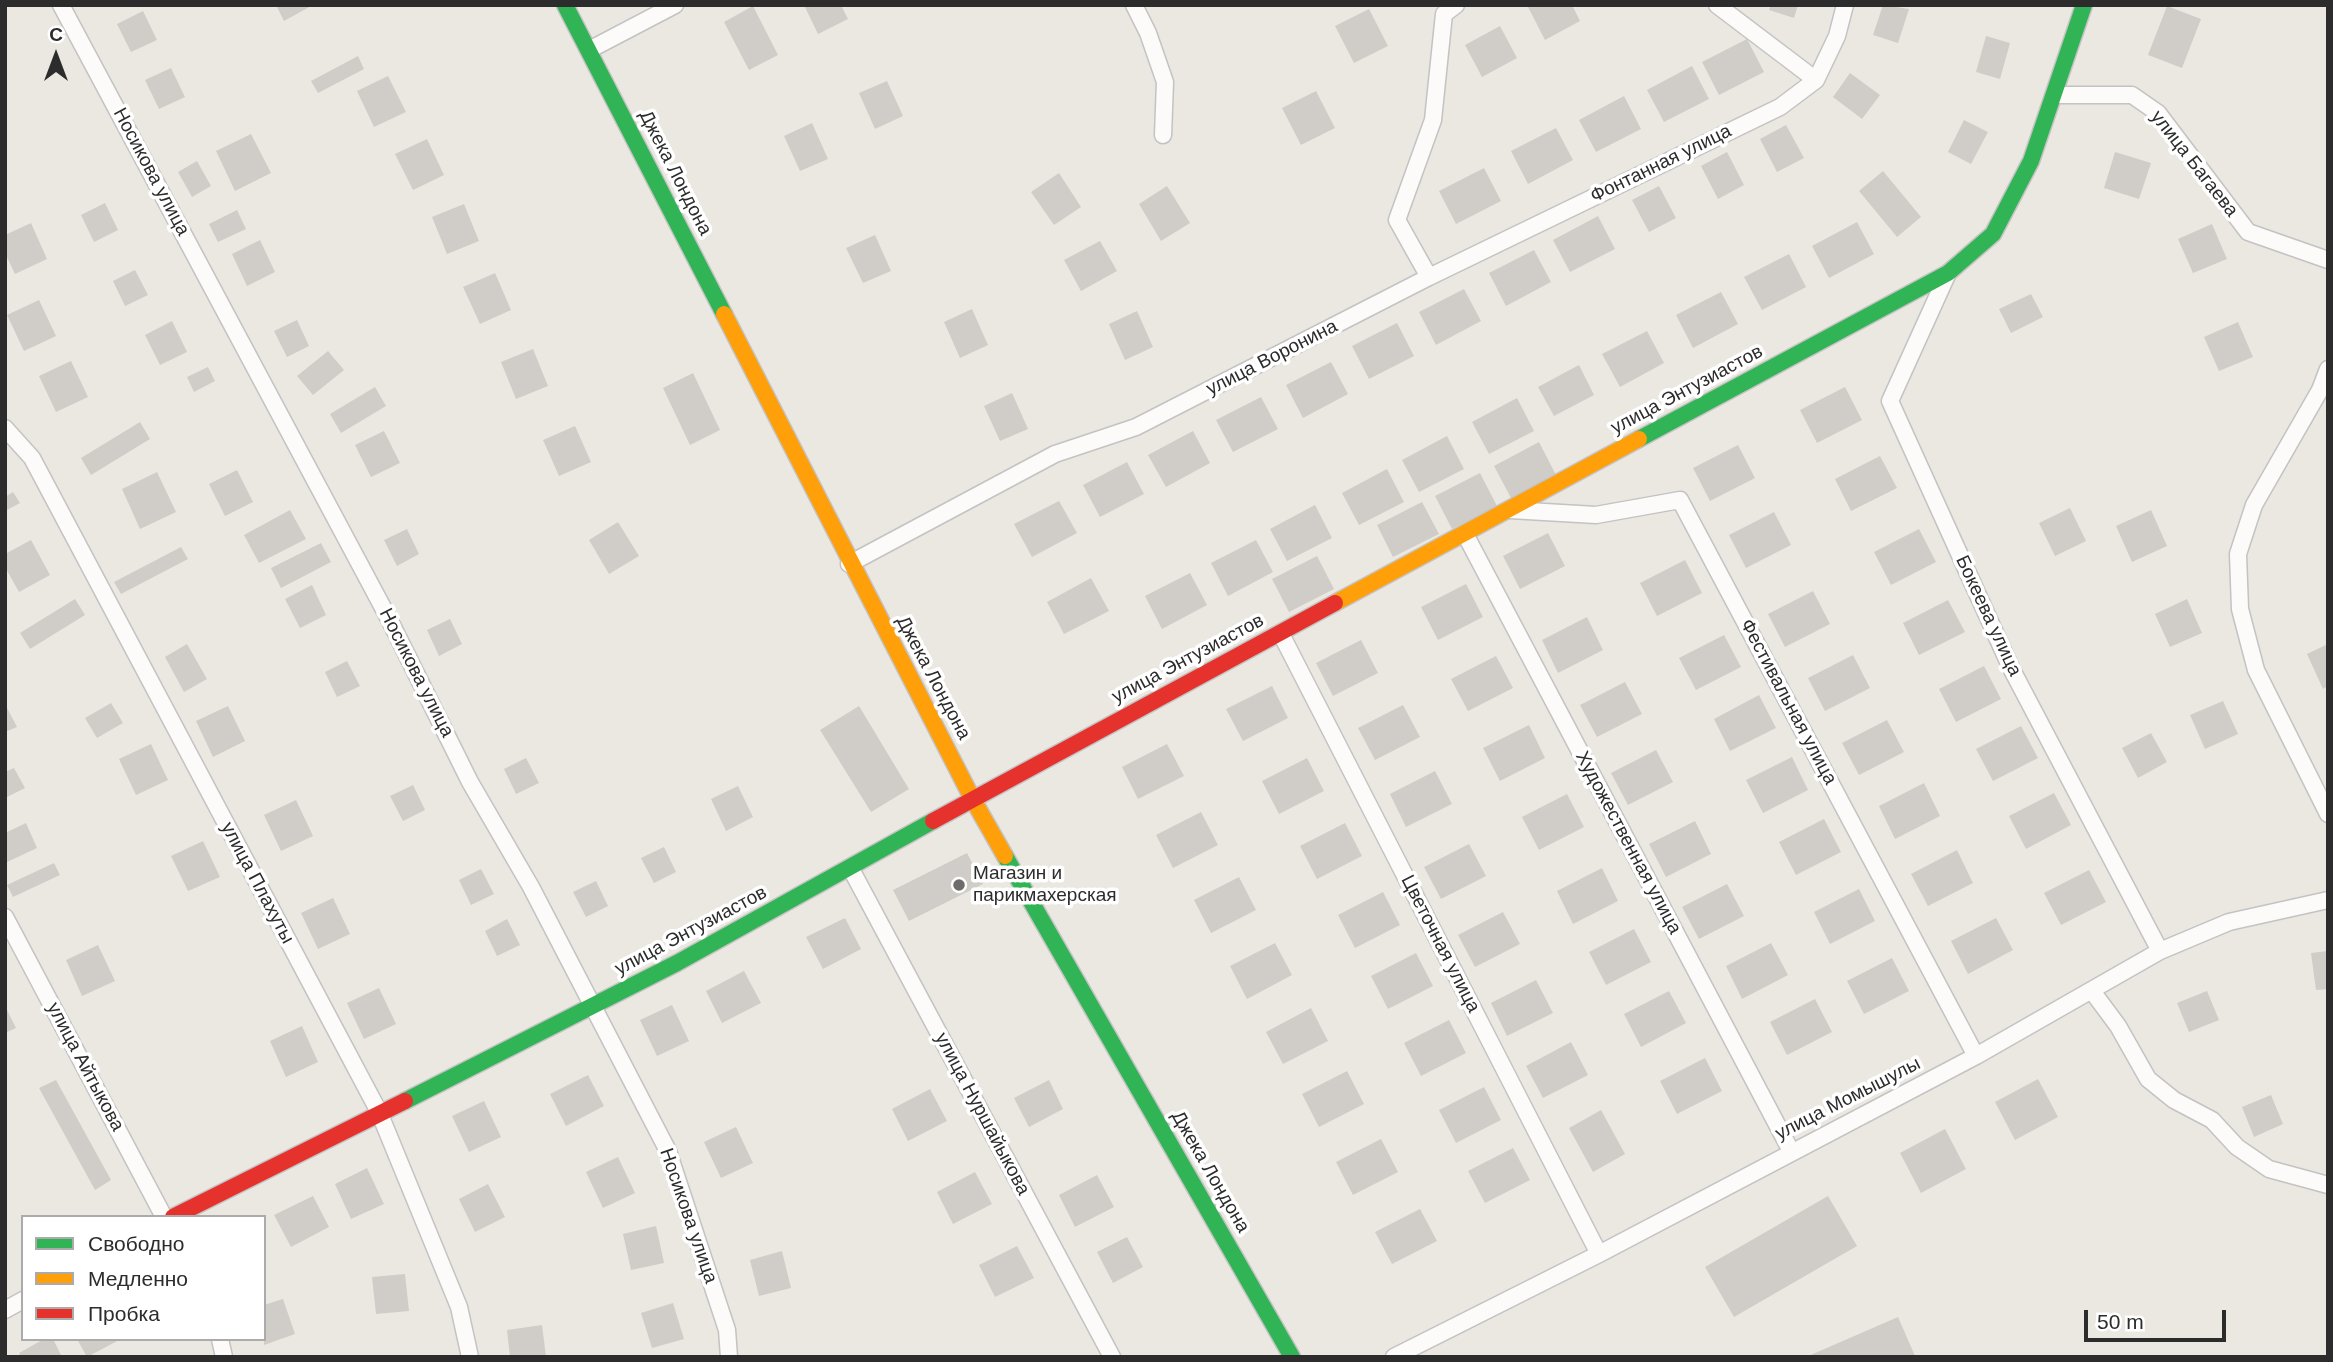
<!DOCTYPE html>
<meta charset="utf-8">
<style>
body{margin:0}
#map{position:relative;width:2333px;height:1362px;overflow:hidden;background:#ebe7e1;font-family:Helvetica,sans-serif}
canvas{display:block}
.frame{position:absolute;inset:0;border:7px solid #2c2c2c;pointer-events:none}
.legend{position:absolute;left:21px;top:1215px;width:245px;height:126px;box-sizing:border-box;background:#fff;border:2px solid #ababab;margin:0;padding:9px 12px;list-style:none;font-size:21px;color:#2c2c2c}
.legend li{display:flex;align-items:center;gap:14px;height:35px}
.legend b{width:35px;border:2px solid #ababab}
.north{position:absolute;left:21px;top:21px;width:70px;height:70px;-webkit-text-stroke:5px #fff;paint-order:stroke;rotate:0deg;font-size:19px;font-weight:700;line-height:28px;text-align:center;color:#2c2c2c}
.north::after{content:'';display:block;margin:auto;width:24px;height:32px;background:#2c2c2c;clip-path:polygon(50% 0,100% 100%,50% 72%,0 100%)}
.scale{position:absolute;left:2084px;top:1310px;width:142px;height:32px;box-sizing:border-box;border:4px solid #2c2c2c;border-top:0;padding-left:9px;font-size:21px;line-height:24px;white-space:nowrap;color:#2c2c2c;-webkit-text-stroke:5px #fff;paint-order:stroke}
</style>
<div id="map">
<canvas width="2333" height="1362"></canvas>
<div class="frame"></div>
<ul class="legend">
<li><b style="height:9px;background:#30b455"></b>Свободно</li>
<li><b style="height:9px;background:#ff9f0a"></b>Медленно</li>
<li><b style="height:9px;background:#e5322d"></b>Пробка</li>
</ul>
<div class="north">С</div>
<div class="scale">50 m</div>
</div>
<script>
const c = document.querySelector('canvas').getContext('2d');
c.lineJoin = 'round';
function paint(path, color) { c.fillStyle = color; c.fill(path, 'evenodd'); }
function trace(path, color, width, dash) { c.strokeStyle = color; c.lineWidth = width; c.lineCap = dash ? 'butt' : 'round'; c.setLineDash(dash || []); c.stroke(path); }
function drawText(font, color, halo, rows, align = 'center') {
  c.font = font + ' Helvetica,sans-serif'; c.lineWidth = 7; c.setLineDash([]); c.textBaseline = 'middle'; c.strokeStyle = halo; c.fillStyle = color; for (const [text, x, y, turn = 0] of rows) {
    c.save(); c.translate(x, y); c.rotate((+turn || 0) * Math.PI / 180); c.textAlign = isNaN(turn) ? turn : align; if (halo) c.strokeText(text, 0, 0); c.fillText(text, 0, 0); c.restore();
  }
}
const building = new Path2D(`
 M276,5h37l-29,16z
 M804,5h37l7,14 -30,15z
 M1532,5h40l8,16 -35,19 -17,-33z
 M1771,5h27l-4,13 -25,-8z
 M1883,5l26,4 -11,34 -25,-8z
 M753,6l25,49 -29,15 -25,-48z
 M2167,6l34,13 -19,49 -34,-13z
 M1369,9l19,37 -34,17 -19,-37z
 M143,11l14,29 -26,12 -14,-28z
 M1500,26l17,32 -35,19 -17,-32z
 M1986,36l24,7 -10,36 -24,-7z
 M1747,39l17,33 -45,23 -17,-33z
 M358,56l6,13 -46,24 -7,-12z
 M1692,66l17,33 -45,23 -17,-32z
 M171,68l14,29 -26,12 -14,-29z
 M1850,73l30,22 -18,24 -29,-22z
 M388,76l18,36 -32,15 -17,-36z
 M887,81l16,35 -28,13 -16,-36z
 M1316,91l19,37 -34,17 -19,-37z
 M1624,96l17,33 -45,23 -17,-32z
 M1964,120l24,12 -17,32 -23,-12z
 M812,123l16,36 -28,12 -16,-35z
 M1786,125l18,33 -27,14 -17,-33z
 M1556,128l17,32 -45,24 -17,-33z
 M251,134l20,39 -36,18 -19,-40z
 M427,139l17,36 -31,15 -18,-36z
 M1727,152l17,33 -26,14 -17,-33z
 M2115,152l36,11 -12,36 -35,-11z
 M197,161l14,25 -19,11 -14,-25z
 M1484,168l17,33 -45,23 -17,-33z
 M1883,171l38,46 -24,20 -38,-46z
 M1059,173l22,34 -27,18 -23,-33z
 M1167,186l23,37 -29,18 -22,-37z
 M1659,186l17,32 -27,14 -17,-32z
 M105,203l13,27 -24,12 -13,-27z
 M464,204l15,37 -32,13 -15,-37z
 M237,210l9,19 -28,13 -9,-18z
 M1598,216l17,33 -45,23 -17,-32z
 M1857,222l17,32 -45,24 -17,-32z
 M31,223l16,36 -32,15 -10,-21v-18z
 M2212,224l15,35 -34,14 -15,-34z
 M875,235l16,36 -28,12 -17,-35z
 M260,240l15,32 -28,14 -15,-32z
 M1100,241l17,30 -36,20 -17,-31z
 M1534,250l17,32 -45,24 -17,-33z
 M1789,254l17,33 -44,23 -18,-33z
 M135,270l13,25 -23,11 -12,-25z
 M495,273l16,37 -31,14 -17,-37z
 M1464,289l17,32 -45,24 -17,-33z
 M1721,292l17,32 -45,24 -17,-33z
 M2031,294l12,23 -32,16 -12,-24z
 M39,300l17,36 -32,15 -17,-36z
 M972,309l16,36 -28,13 -16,-36z
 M1137,311l16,36 -28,13 -16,-36z
 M297,320l12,26 -22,11 -13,-26z
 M172,321l15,31 -27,13 -15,-30z
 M2238,322l15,35 -34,14 -15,-34z
 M1397,323l17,33 -45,23 -17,-33z
 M1647,331l17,32 -44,24 -18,-33z
 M533,349l15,37 -32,13 -15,-37z
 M328,351l16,19 -31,25 -16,-19z
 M71,361l17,36 -32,15 -17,-36z
 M1331,362l17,32 -45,24 -17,-33z
 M1579,365l15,30 -40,21 -16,-29z
 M208,367l7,14 -21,11 -7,-15z
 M693,373l27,57 -30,15 -27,-57z
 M375,387l11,19 -45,27 -11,-19z
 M1845,387l17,33 -45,23 -17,-33z
 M1012,393l16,36 -28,12 -16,-35z
 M1261,397l17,32 -45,23 -17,-32z
 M1517,398l17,33 -45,23 -17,-32z
 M140,422l10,17 -59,36 -10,-17z
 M575,426l16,36 -32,14 -16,-36z
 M384,431l16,32 -29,14 -16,-32z
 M1193,431l17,32 -44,24 -18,-32z
 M1447,436l17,33 -45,23 -17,-32z
 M1539,442l17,33 -45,23 -17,-32z
 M1738,445l17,33 -45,23 -17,-33z
 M1880,456l17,32 -46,23 -16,-32z
 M1127,462l17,32 -44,23 -17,-32z
 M1387,469l17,33 -45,23 -17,-32z
 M237,470l16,32 -28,14 -16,-32z
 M157,472l19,40 -36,17 -18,-40z
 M1480,473l17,33 -45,23 -17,-33z
 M13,492l7,11 -15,8v-14z
 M1059,501l18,32 -45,24 -18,-33z
 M1422,502l17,32 -46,23 -16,-32z
 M1315,505l17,33 -45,23 -17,-32z
 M2070,508l16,33 -31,15 -16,-33z
 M290,510l16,29 -47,24 -15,-28z
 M2151,510l16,36 -35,16 -16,-36z
 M1774,512l17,33 -45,23 -17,-33z
 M618,522l21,34 -30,18 -20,-34z
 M407,529l12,25 -22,12 -13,-26z
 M1919,529l17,33 -45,23 -17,-33z
 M1548,533l17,33 -45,23 -17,-33z
 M31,540l19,35 -31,17 -14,-25v-13z
 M1256,540l17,32 -45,24 -17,-33z
 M321,543l10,19 -50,26 -10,-20z
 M181,547l7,12 -67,35 -7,-12z
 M1317,556l17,33 -45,23 -17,-33z
 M1685,560l17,33 -45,23 -17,-33z
 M1190,573l17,32 -45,24 -17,-33z
 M1091,578l18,33 -45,23 -17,-32z
 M1466,584l17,33 -45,23 -17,-33z
 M312,585l14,30 -26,13 -15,-29z
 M1813,591l17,33 -45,23 -17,-33z
 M75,599l10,16 -55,34 -10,-16z
 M2187,599l15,34 -32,14 -15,-33z
 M1948,600l17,32 -46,23 -16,-32z
 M1587,617l16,33 -45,23 -16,-33z
 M450,619l12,25 -23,12 -12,-26z
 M1724,635l17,32 -45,23 -17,-32z
 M1361,640l17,33 -45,23 -17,-33z
 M187,644l20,35 -23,13 -19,-35z
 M2328,644v42l-5,3 -16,-35z
 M1853,655l17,33 -45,23 -17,-33z
 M1496,656l17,32 -45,23 -17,-32z
 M347,661l13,25 -23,11 -12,-25z
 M1984,666l17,33 -45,23 -17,-33z
 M1625,682l17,32 -45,23 -17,-32z
 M1272,686l16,32 -45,23 -17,-32z
 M1759,695l17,33 -46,23 -16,-32z
 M2223,701l15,33 -33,15 -15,-34z
 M111,703l12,20 -26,15 -12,-20z
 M5,704l12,23 -12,5z
 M1403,705l17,32 -45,23 -17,-32z
 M228,706l17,35 -32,16 -17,-36z
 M859,706l50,83 -38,23 -51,-82z
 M1887,720l17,32 -45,23 -17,-32z
 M1529,725l16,33 -45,23 -17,-33z
 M2021,726l17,32 -45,23 -17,-32z
 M2151,733l16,29 -29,16 -16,-30z
 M151,744l17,36 -32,15 -17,-36z
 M1167,744l17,32 -46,23 -16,-32z
 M1656,750l17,32 -45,23 -17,-32z
 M1792,757l16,33 -45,23 -17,-33z
 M526,758l13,25 -23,11 -12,-25z
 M1307,758l17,33 -45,23 -17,-33z
 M14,768l11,20 -20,10v-26z
 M1435,771l17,33 -46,23 -16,-33z
 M1924,783l16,33 -45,23 -16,-33z
 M413,785l12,25 -22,11 -13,-25z
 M738,786l15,31 -27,14 -15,-32z
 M2054,793l17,32 -45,24 -17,-33z
 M1567,794l17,33 -45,23 -17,-33z
 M296,800l17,36 -32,15 -17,-36z
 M1201,812l17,33 -45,23 -17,-33z
 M1824,819l17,33 -45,23 -17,-33z
 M1695,821l16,33 -45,23 -17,-33z
 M26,823l11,25 -32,15v-30z
 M1345,823l17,33 -45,23 -17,-33z
 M203,841l17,36 -32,14 -17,-35z
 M1469,844l17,32 -45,23 -17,-32z
 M664,847l12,25 -22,11 -13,-25z
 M1957,850l16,33 -45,23 -17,-32z
 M967,853l16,31 -74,37 -16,-31z
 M54,863l6,12 -47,22 -6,-12z
 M1602,868l16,33 -45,23 -16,-33z
 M481,869l13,25 -23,11 -12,-25z
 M2089,870l17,32 -45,23 -17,-32z
 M1239,877l17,33 -45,23 -17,-33z
 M596,881l12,25 -22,11 -13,-25z
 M1727,884l17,32 -45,23 -17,-32z
 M1859,889l16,32 -45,23 -16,-32z
 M1383,892l17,33 -45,23 -17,-33z
 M333,898l17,36 -32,15 -17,-36z
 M1503,912l17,32 -45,23 -17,-32z
 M845,918l16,31 -38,20 -17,-32z
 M1996,918l17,32 -45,24 -17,-33z
 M507,919l13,26 -23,11 -12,-25z
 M1634,929l17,33 -45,23 -17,-33z
 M1275,943l17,32 -45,24 -17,-33z
 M1771,943l17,32 -46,24 -16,-33z
 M98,945l17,36 -33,15 -16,-36z
 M2328,951v38l-12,1 -5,-37z
 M1416,953l17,33 -45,23 -17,-33z
 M1892,958l17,33 -45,23 -17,-33z
 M744,971l17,32 -39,20 -16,-32z
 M1536,980l17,33 -46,23 -16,-33z
 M379,988l17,36 -32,15 -17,-36z
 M1669,991l17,32 -45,24 -17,-33z
 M2207,991l12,29 -30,12 -12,-29z
 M1815,999l17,33 -45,23 -17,-33z
 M672,1005l17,36 -32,15 -17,-36z
 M5,1006l11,22 -11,5z
 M1311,1008l17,33 -45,23 -17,-32z
 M1449,1020l17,33 -45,23 -17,-33z
 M302,1026l16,36 -32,15 -16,-36z
 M1571,1042l17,33 -45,23 -17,-32z
 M1705,1058l17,33 -45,23 -17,-33z
 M1347,1071l17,33 -45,23 -17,-33z
 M588,1075l16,31 -38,20 -16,-32z
 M2038,1079l20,38 -43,23 -20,-38z
 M56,1080l55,100 -16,10 -56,-102z
 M1049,1080l14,29 -34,18 -15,-29z
 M1484,1087l17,33 -45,23 -17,-33z
 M930,1089l17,32 -39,20 -16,-32z
 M2271,1095l12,29 -29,13 -12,-30z
 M484,1101l17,36 -32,15 -17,-36z
 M1601,1110l24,44 -32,18 -24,-44z
 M736,1127l17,36 -32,15 -17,-36z
 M1945,1129l21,40 -45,24 -21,-40z
 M1381,1139l17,33 -45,23 -17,-33z
 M1513,1148l17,32 -45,23 -17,-32z
 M618,1157l17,36 -32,15 -17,-36z
 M367,1168l17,36 -33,15 -16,-35z
 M975,1172l17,32 -39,20 -16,-32z
 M1097,1175l17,32 -39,20 -16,-32z
 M488,1184l17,33 -30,15 -16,-33z
 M313,1196l16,31 -38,20 -17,-32z
 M1828,1196l29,50 -123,71 -29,-50z
 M1420,1209l17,32 -45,23 -17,-32z
 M656,1226l8,37 -33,7 -8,-36z
 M1127,1237l16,30 -30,16 -16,-31z
 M1017,1246l17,32 -39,19 -16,-32z
 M782,1251l9,37 -32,8 -9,-36z
 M405,1274l4,37 -33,3 -4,-37z
 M283,1299l12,35 -31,11v-40z
 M673,1303l11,36 -32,9 -11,-35z
 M1898,1317l17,39 -109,1z
 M542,1325l4,32h-36l-3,-27z
 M44,1339h9l9,18h-41l-2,-4z
 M77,1339h44l-34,18z`);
const street = new Path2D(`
 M61,5l328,614 81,163 61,105 137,264 59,179 2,27
 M1134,5l14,28 17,49 -2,53
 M1717,5l99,75
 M589,50l86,-45
 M2054,95h78l26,18 90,119 80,28
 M1948,273l-58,128 121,267 149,283
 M1429,277l-32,-57 36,-100 11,-106 12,-9
 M2328,369l-8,21 -66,115 -16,49 2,55 16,61 72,144
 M5,428l27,30 347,654 80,195 11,50
 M1510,510l86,5 84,-15 296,556
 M1465,534l326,617
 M849,564l206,-110 81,-27 293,-150 351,-170 36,-27 21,-44 8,-31
 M1281,634l318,620
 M852,871l260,486
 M5,917l159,300
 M2092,991l26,35 30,53 26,21 38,20 25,27 32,22 59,16
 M5,1310l18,-10
 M220,1339l4,18
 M1394,1357l205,-103 377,-198 184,-105 69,-29 99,-22`);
const fast = new Path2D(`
 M565,5l159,309
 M1639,439l309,-166 45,-39 38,-73 53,-156
 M1005,856l287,501
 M405,1101l272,-138 256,-142`);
const slow = new Path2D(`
 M724,314l248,484 33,58
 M1335,603l304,-164`);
const jam = new Path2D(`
 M933,821l402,-218
 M173,1217l232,-116`);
const markers = [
 [959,885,7,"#6f6d6b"]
];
const streetNames = [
 ["Фонтанная улица",1661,164,-26],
 ["улица Багаева",2194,164,52],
 ["Носикова улица",151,172,62],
 ["Джека Лондона",675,173,63],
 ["улица Воронина",1272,358,-27],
 ["улица Энтузиастов",1687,390,-28],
 ["Бокеева улица",1988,616,65],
 ["улица Энтузиастов",1188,659,-28],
 ["Носикова улица",416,673,63],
 ["Джека Лондона",933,678,62],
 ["Фестивальная улица",1788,702,62],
 ["Художественная улица",1628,843,62],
 ["улица Плахуты",257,883,62],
 ["улица Энтузиастов",691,931,-28],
 ["Цветочная улица",1440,944,63],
 ["улица Айтыкова",85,1067,62],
 ["улица Момышулы",1848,1099,-27],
 ["улица Нуршайыкова",982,1114,62],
 ["Джека Лондона",1210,1172,60],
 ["Носикова улица",688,1216,71]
];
const poiNames = [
 ["Магазин и",973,874],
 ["парикмахерская",973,896]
];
paint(building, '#d0cdc8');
trace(street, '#c4c3c3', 19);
trace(fast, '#c4c3c3', 19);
trace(slow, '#c4c3c3', 19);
trace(jam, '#c4c3c3', 19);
trace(street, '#fcfbfa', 16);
trace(fast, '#30b455', 16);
trace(slow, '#ff9f0a', 16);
trace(jam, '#e5322d', 16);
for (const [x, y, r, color] of markers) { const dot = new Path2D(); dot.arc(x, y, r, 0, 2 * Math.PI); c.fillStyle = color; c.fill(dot); trace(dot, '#fff', 2.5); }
drawText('19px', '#2c2c2c', '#fff', streetNames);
drawText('19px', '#2c2c2c', '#fff', poiNames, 'left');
</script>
